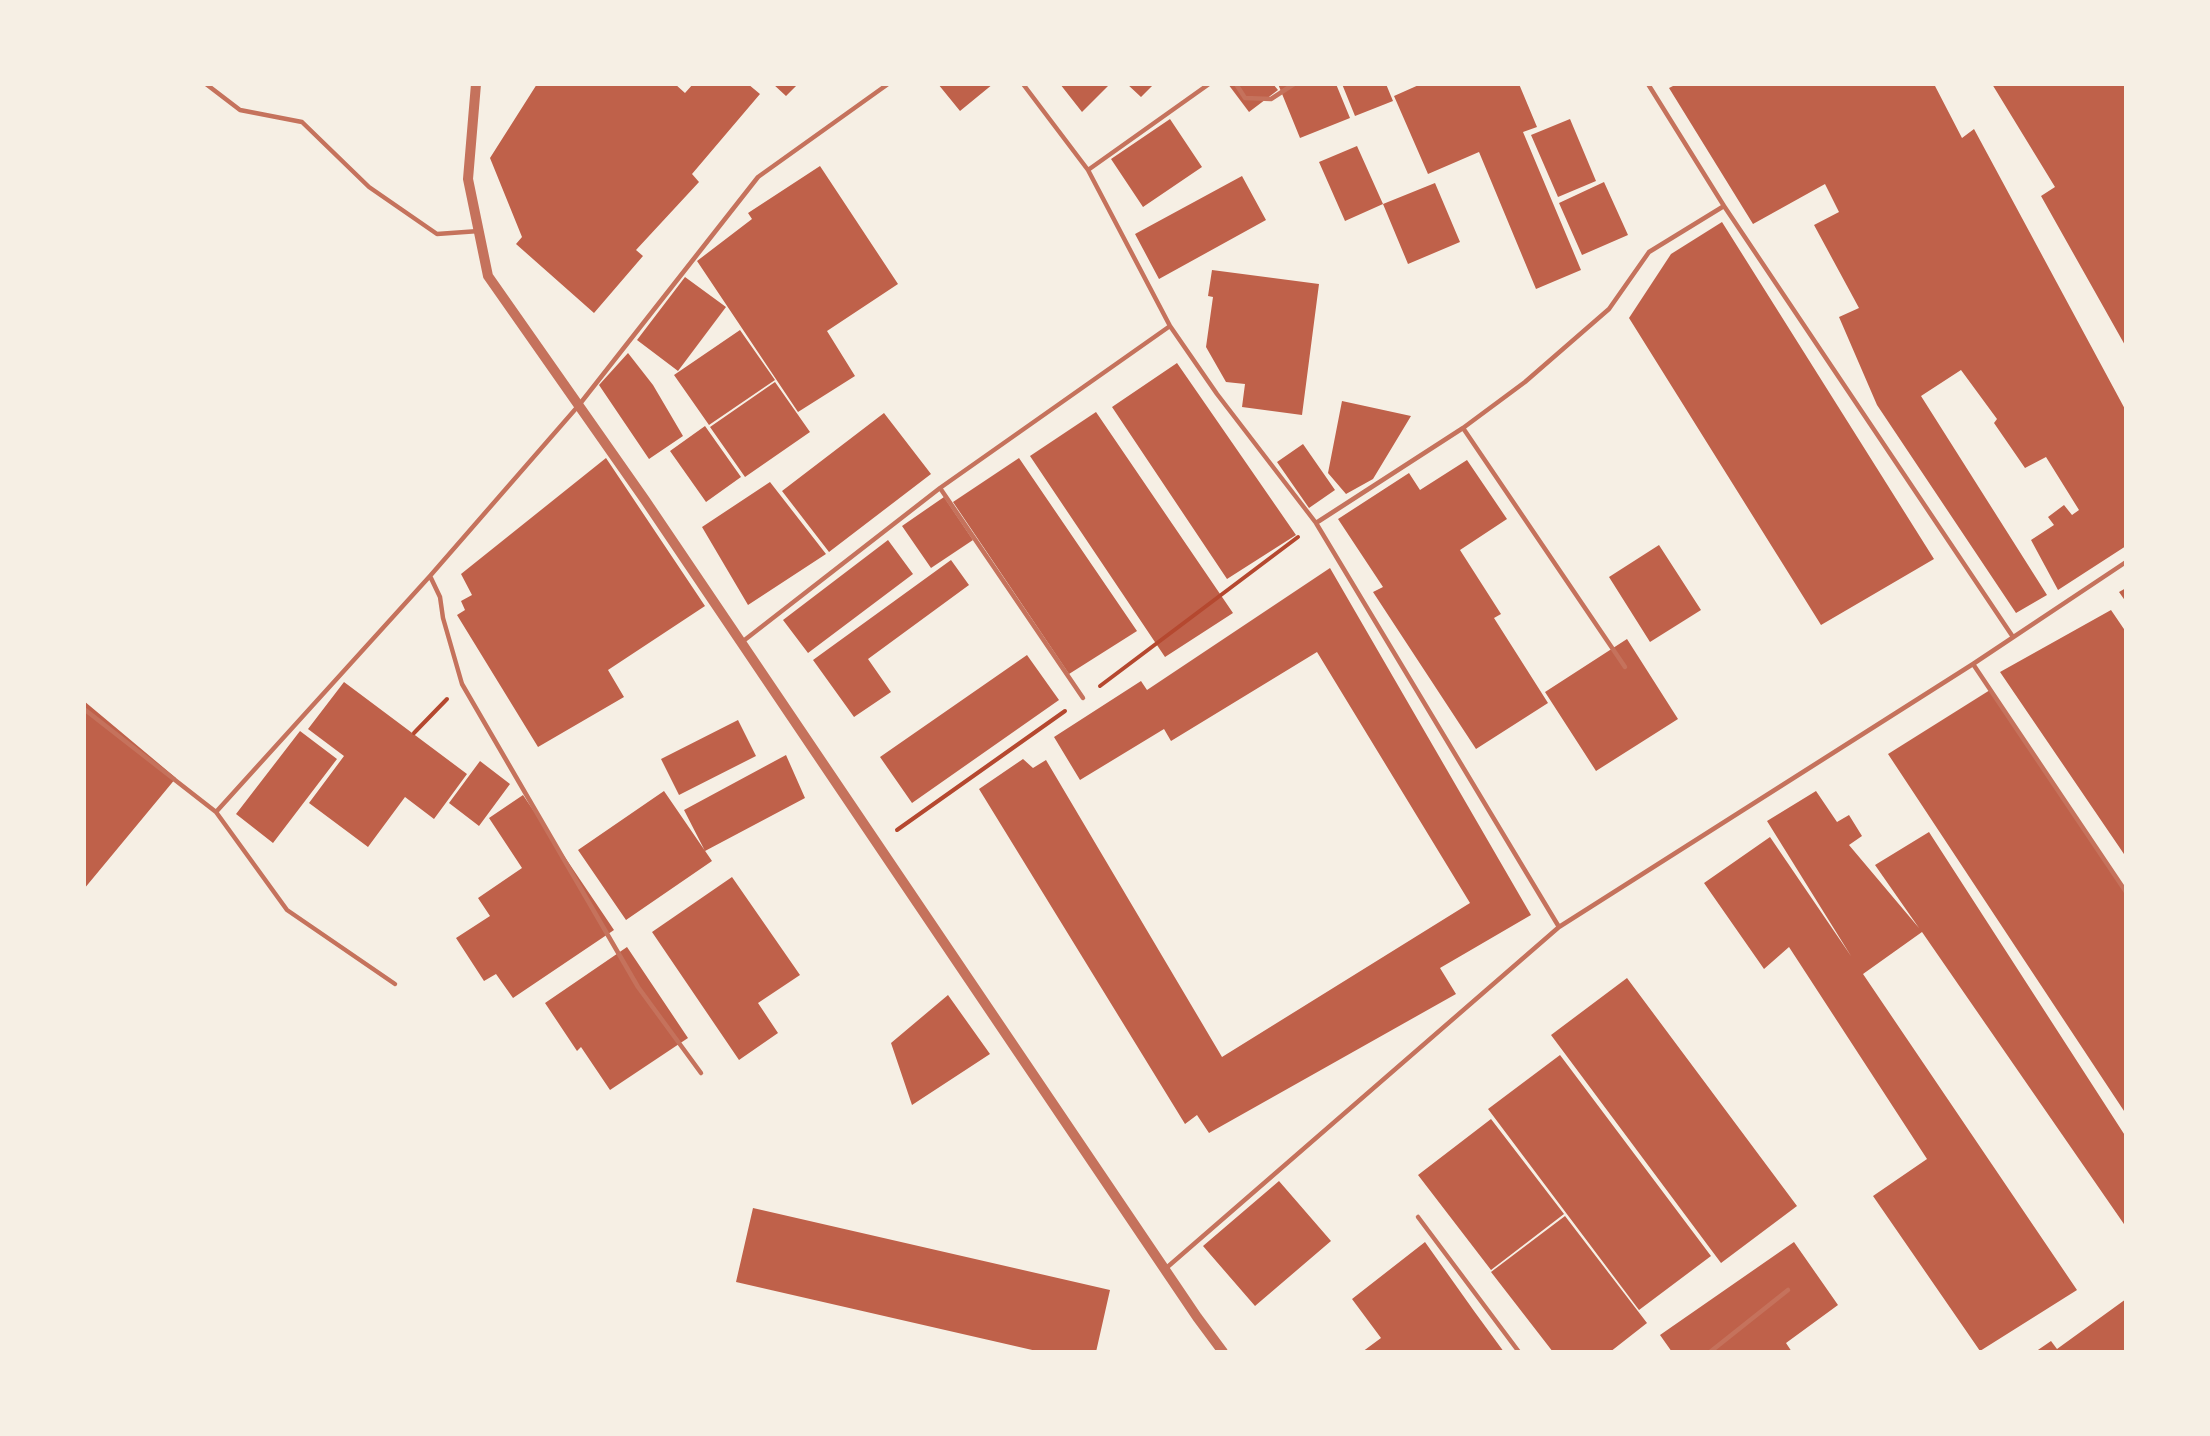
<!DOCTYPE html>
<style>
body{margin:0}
#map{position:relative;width:2210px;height:1436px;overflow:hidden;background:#f6efe4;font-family:Jost,sans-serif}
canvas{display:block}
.frame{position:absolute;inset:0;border:86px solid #f6efe4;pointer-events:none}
</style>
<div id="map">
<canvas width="2210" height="1436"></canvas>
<div class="frame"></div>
</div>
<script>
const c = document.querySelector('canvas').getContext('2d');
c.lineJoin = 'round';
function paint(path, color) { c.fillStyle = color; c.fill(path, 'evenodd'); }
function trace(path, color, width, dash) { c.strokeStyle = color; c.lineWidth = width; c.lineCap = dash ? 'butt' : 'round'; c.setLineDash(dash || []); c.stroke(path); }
const building = new Path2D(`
 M537,84h138l10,9 8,-9h55l12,10 -68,80 7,8 -63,68 7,6 -49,57 -78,-69 6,-7 -32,-79z
 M773,84h25l-12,12z
 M938,84h55l-33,27z
 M1060,84h50l-28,28z
 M1127,84h27l-13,13z
 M1228,84h45l5,6 -29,22z
 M1278,84h58l14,34 -50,20z
 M1342,84h44l7,17 -38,15z
 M1421,84h98l18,43 -14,5 58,138 -45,19 -57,-137 -51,22 -34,-78z
 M1677,84h257l28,54 12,-9 152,282v135l-68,44 -27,-50 23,-15 -6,-8 16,-12 8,10 7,-5 -33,-53 -21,11 -31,-45 3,-4 -36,-49 -40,26 126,199 -31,18 -139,-208 -38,-88 20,-9 -45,-83 25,-13 -14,-28 -72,40 -84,-136z
 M1992,84h134v263l-85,-151 14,-9z
 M1170,119l32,48 -59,40 -32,-48z
 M1570,119l26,62 -38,16 -27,-62z
 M1357,146l26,58 -38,17 -26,-59z
 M820,166l78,118 -71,47 28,45 -57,36 -101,-151 55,-42 -4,-6z
 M1242,176l24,44 -107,59 -24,-45z
 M1604,182l24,53 -46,20 -23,-52z
 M1435,183l25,59 -52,22 -25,-60z
 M1722,222l212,337 -113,66 -192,-307 42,-64z
 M1212,270l107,14 -17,131 -60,-8 3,-23 -19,-2 -20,-35 7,-50 -5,-1z
 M685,277l41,30 -48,64 -41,-31z
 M740,330l35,50 -66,45 -35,-50z
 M628,353l25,32 30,51 -34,23 -50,-74z
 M1177,363l119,172 -69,44 -115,-172z
 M775,382l35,50 -65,45 -35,-50z
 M1342,401l69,15 -38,63 -27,15 -18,-21z
 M1096,412l137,201 -68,44 -135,-201z
 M884,413l47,61 -102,78 -47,-61z
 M705,426l36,51 -35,25 -36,-51z
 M1303,444l32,46 -26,18 -32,-46z
 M606,458l99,148 -97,64 16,27 -86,50 -81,-132 8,-5 -4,-9 11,-6 -11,-21z
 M1019,458l118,173 -68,43 -116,-172z
 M1467,460l40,59 -47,31 41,64 -7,4 54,85 -72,46 -103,-157 10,-5 -45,-68 71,-46 11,17z
 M770,482l56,72 -78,51 -46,-78z
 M944,497l29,43 -42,28 -29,-42z
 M888,540l25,34 -105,79 -25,-33z
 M1659,545l42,65 -51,32 -41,-65z
 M951,560l18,25 -101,74 23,33 -37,25 -41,-57z
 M1330,568l201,347 -91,53 16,26 -247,139 -12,-18 -12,9 -206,-335 44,-30 10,9 13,-8 176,297 248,-154 -153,-251 -146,89 -7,-12 -84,51 -26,-43 87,-56 6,9z
 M2126,588v14l-7,-10z
 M2111,610l15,22v225l-126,-185z
 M1627,639l51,80 -82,52 -51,-79z
 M1027,655l32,45 -147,103 -32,-46z
 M344,682l123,92 -33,45 -29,-22 -37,50 -59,-44 35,-47 -36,-27z
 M1990,690l136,202v222l-238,-360z
 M84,701l92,77 -92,111z
 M738,720l18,36 -77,39 -18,-36z
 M300,731l37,28 -64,84 -37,-29z
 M786,755l19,43 -100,53 -21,-41z
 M480,761l30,23 -31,42 -30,-23z
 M664,791l48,70 -86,59 -48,-70z
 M1816,791l21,31 12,-7 13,21 -13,9 70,83 -44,-63 54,-33 197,305v90l-204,-295 -59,42 214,316 -97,61 -107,-155 54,-37 -138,-212 -25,22 -60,-86 66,-46 81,119 -84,-135z
 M523,795l91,135 -101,68 -17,-24 -12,7 -28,-43 34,-22 -12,-18 44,-30 -33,-50z
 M732,877l68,98 -42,28 20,30 -39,27 -87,-128z
 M627,947l61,91 -78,52 -29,-43 -4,4 -32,-48z
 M1627,978l170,228 -76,57 -170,-228z
 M948,995l42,59 -78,51 -21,-62z
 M1560,1055l151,201 -72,54 -151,-201z
 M1491,1119l73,95 -73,56 -73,-95z
 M1279,1181l52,60 -76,65 -52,-60z
 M753,1208l357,82 -14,62h-55l-305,-70z
 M1565,1216l82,107 -37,29h-57l-62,-80z
 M1425,1242l49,69 30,41h-142l19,-14 -29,-39z
 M1794,1242l44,63 -52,38 6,9h-120l-12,-17z
 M2126,1299v53h-91l16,-11 6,8z`);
const path = new Path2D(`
 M1100,686l198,-149
 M414,733l33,-34
 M897,830l168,-119`);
const service = new Path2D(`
 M206,84l34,26 62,12 67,65 68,47 42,-3
 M1023,84l65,86 82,156 47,68 99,129 243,404
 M1236,84l9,14 26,1 23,-15
 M1648,84l76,122 289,431
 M1088,170l121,-86
 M1463,428l162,239
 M940,488l143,210
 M1316,523l147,-95 62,-46 84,-73 40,-57 75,-46
 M430,576l10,21 3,21 19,66 176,303 63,86
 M742,642l198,-154 230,-162
 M1973,664l153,228
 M84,709l132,103
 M395,984l-108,-74 -71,-98 214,-236 149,-171 179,-228 130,-93
 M1418,1217l101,135
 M1164,1270l395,-343 414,-263 153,-102
 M1710,1352l78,-62`);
const tertiary = new Path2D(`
 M476,84l-8,95 20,97 157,224 552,817 26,35`);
paint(building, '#bf614a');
trace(path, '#b5482f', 4);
trace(service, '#c5725c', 4.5);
trace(tertiary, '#c5725c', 10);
</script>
